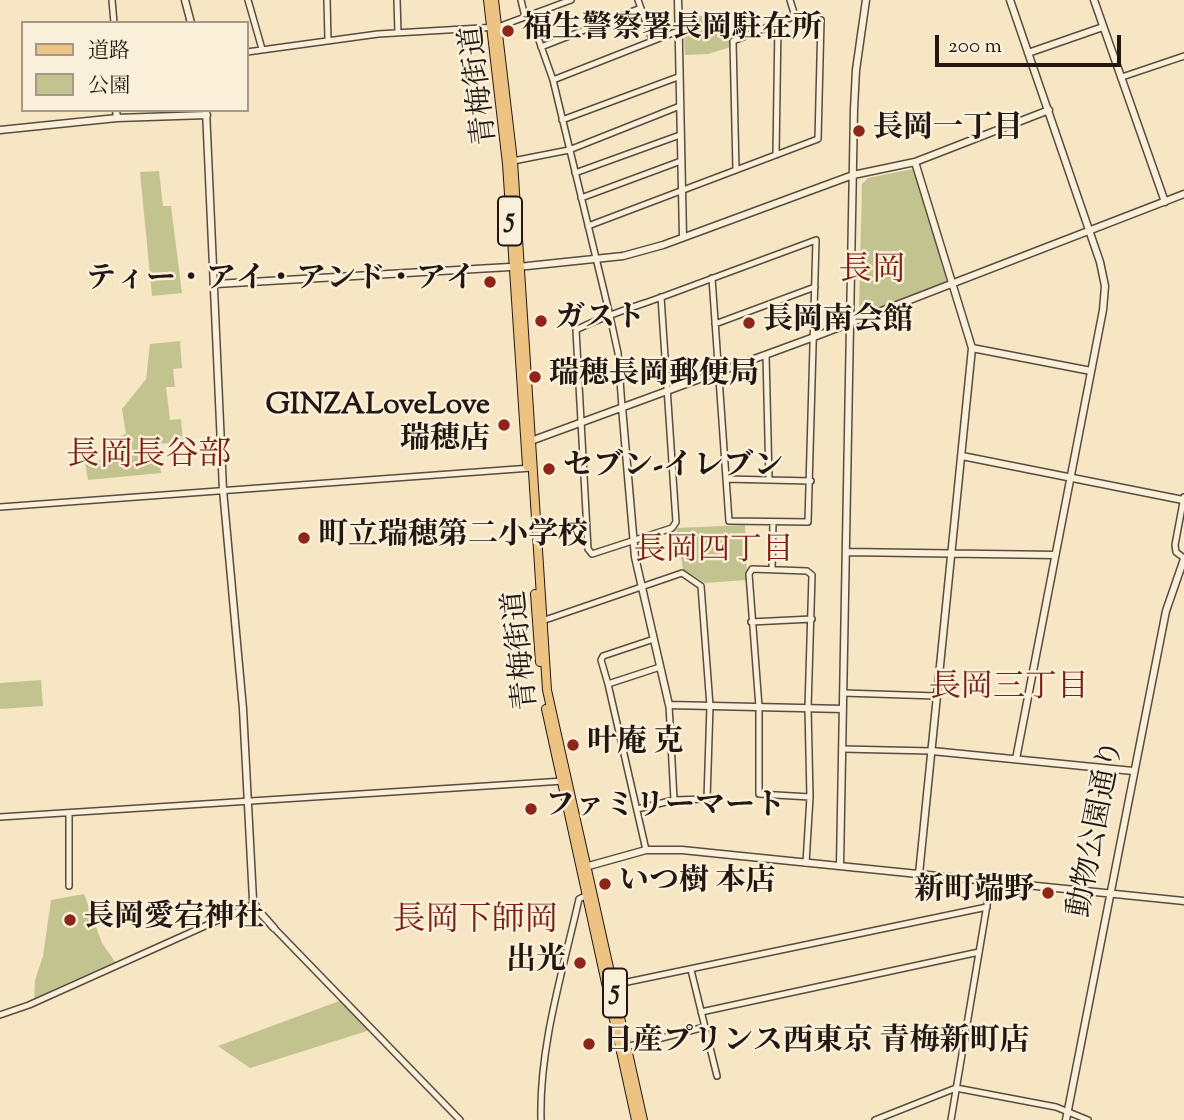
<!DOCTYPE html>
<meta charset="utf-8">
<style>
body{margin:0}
#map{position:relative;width:1184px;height:1120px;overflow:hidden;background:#f7e6c4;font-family:"Sorts Mill Goudy","Noto Serif JP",serif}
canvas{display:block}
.legend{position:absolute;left:21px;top:21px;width:228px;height:91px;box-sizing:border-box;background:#faefd9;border:2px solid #a49989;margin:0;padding:9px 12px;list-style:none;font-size:21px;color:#241712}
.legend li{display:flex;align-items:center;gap:14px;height:35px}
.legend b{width:35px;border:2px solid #a49989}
.scale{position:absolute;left:935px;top:35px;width:186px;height:32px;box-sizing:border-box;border:4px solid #241712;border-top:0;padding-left:9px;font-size:21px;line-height:24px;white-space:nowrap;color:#241712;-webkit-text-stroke:5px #faefd9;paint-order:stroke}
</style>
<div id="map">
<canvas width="1184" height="1120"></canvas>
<ul class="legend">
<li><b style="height:9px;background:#ecc382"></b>道路</li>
<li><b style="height:19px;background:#c3c390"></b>公園</li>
</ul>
<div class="scale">200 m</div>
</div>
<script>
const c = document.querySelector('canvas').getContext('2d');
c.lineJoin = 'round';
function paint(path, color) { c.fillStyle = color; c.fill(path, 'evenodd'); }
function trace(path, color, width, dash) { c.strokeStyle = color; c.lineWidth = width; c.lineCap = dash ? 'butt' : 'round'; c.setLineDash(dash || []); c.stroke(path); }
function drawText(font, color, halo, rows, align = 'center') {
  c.font = font + ' "Sorts Mill Goudy","Noto Serif JP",serif'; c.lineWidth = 5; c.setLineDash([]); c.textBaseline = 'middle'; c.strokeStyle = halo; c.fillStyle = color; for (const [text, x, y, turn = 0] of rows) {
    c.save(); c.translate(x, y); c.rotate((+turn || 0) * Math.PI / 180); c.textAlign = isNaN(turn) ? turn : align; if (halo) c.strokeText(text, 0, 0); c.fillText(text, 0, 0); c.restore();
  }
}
const green = new Path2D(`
 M683,16h47l1,31 -23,7 -23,1z
 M913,169l34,110 -2,5 -82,29 -4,-4 3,-125 6,-6z
 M159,171l4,35h8l11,87 -30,3 -12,-124z
 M180,341l2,27 -9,1 2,18h-9l4,33 11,-1 2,23 -25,2 3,29 -73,7 -3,-18 30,-3 -1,-21 12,-4 -4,-25 24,-30 4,-35z
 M745,525l2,55 -42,3 -22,-14 -7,-41z
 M41,680l2,26 -43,3v-26z
 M84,894l18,49 13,19 -61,27 -20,14 1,-23 8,-24 8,-56z
 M342,1000l28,30 -120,38 -32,-22z`);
const minor = new Path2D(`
 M112,0l2,23
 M248,0l14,49
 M327,0l1,40
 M397,0l1,33
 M521,0l4,17
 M638,0l14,40
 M790,0l5,16
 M530,15l23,65 57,236 8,37 4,54
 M541,47l100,-39
 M247,52l131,-18 120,-7 73,-27
 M1122,77l62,-21
 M553,80l125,-49
 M562,120l116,-43
 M776,155l2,-132
 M513,161l56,-11 111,-44
 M575,173l105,-38
 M581,198l100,-37
 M588,226l230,-87 3,-119 -26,-4 -62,25 3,129
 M661,297l15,225 -4,6 -80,26 -4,-5 -12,-219c27,-14 58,-23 86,-33 51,-19 103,-38 154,-57l-8,282 -79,-1 -17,-243
 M715,324l100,-37
 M766,355l3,125
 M726,479l85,2
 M1184,497l-9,48 1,7 8,6
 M0,507l531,-39
 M752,569l55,2 5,4 -4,133 2,89 -51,-3v-87l-10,-133z
 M772,569l1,-47
 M542,621l140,-48 19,13 9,120 -3,93 -33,1 -37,9
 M751,622l61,-3
 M608,684l-7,-24 2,-4 51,-17
 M843,693l94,3
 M669,705l5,95
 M842,749l90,2
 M0,817l564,-36
 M646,850l-38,-166 52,-17
 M806,863l4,-66
 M69,886v-73
 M274,928l186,192
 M691,970l26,106
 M613,985l374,-78
 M701,1012l278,-60
 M0,1015l29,-10 225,-101
 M626,1047l79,-20
 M541,1120c-2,-74 22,-149 38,-221l10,-5
 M875,1120l81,-32 100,19 32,13
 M951,1120l40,-239`);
const tertiary = new Path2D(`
 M185,0l6,23
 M678,0l5,237
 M1010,0l90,262 5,24 -2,24 -87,449
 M1094,0l71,202
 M1028,53l75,-26
 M206,110l17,380 20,219 10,191 4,9 17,19
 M117,118l90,-3
 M0,130l117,-12 -1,-8
 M915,162l57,186 -53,526
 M216,284l311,-18 96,-10 40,-11 190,-70 62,-13 134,-52
 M972,348l119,23
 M622,407l13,150 34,148 174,4
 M528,442l286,-105 370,-143
 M962,456l221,44
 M846,552l209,3
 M932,751l201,20
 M840,865l14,-756 2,-39 10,-70
 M585,867l61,-17h36l502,51
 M1066,1120l100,-509 18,-52`);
const primary = new Path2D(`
 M488,0l19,164 20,302
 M494,0l19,161 34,529 96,430
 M535,594l5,68
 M546,709l90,411`);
const markers = [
 [508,31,7,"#8f2418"],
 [859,131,7,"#8f2418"],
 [490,282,7,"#8f2418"],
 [541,321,7,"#8f2418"],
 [749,323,7,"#8f2418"],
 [535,377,7,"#8f2418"],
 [504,425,7,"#8f2418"],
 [549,469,7,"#8f2418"],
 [304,538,7,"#8f2418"],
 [573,745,7,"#8f2418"],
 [531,809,7,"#8f2418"],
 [605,884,7,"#8f2418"],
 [1048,893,7,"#8f2418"],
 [70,920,7,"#8f2418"],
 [580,963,7,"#8f2418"],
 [589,1044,7,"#8f2418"]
];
const shields = [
 [510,221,24],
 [615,993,24]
];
const shieldNames = [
 ["5",510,221],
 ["5",615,993]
];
const poiNames = [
 ["福生警察署長岡駐在所",522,31],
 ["長岡一丁目",873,131],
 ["ティー・アイ・アンド・アイ",476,282,"right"],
 ["ガスト",555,321],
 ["長岡南会館",763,323],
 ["瑞穂長岡郵便局",549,377],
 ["GINZALoveLove",490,408,"right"],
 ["瑞穂店",490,442,"right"],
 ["セブン-イレブン",563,469],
 ["町立瑞穂第二小学校",318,538],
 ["叶庵 克",587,745],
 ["ファミリーマート",545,809],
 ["いつ樹 本店",619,884],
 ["新町端野",1034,893,"right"],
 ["長岡愛宕神社",84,920],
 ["出光",566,963,"right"],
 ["日産プリンス西東京 青梅新町店",603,1044]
];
const streetNames = [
 ["青梅街道",482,85,-97],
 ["青梅街道",524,650,-96],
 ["動物公園通り",1099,829,-79]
];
const neighbourhoodNames = [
 ["長岡四丁目",714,554],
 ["長岡三丁目",1009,691]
];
const quarterNames = [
 ["長岡",872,273],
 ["長岡長谷部",149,458],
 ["長岡下師岡",475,923]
];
paint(green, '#c3c390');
trace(minor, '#594b3e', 8);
trace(tertiary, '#594b3e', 9);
trace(primary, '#241712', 10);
trace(minor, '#faefd9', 5);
trace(tertiary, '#faefd9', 6);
trace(primary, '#ecc382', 8);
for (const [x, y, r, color] of markers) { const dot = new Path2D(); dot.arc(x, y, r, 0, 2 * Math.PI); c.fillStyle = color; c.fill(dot); trace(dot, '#faefd9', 2.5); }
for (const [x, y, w] of shields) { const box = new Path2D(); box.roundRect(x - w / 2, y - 24.5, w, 49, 5); c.fillStyle = '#faefd9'; c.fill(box); trace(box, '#241712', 2); }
drawText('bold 28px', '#241712', null, shieldNames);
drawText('bold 30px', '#241712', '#faefd9', poiNames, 'left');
drawText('30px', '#241712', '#faefd9', streetNames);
drawText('32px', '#7a1f14', '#faefd9', neighbourhoodNames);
drawText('33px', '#7a1f14', '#faefd9', quarterNames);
</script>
